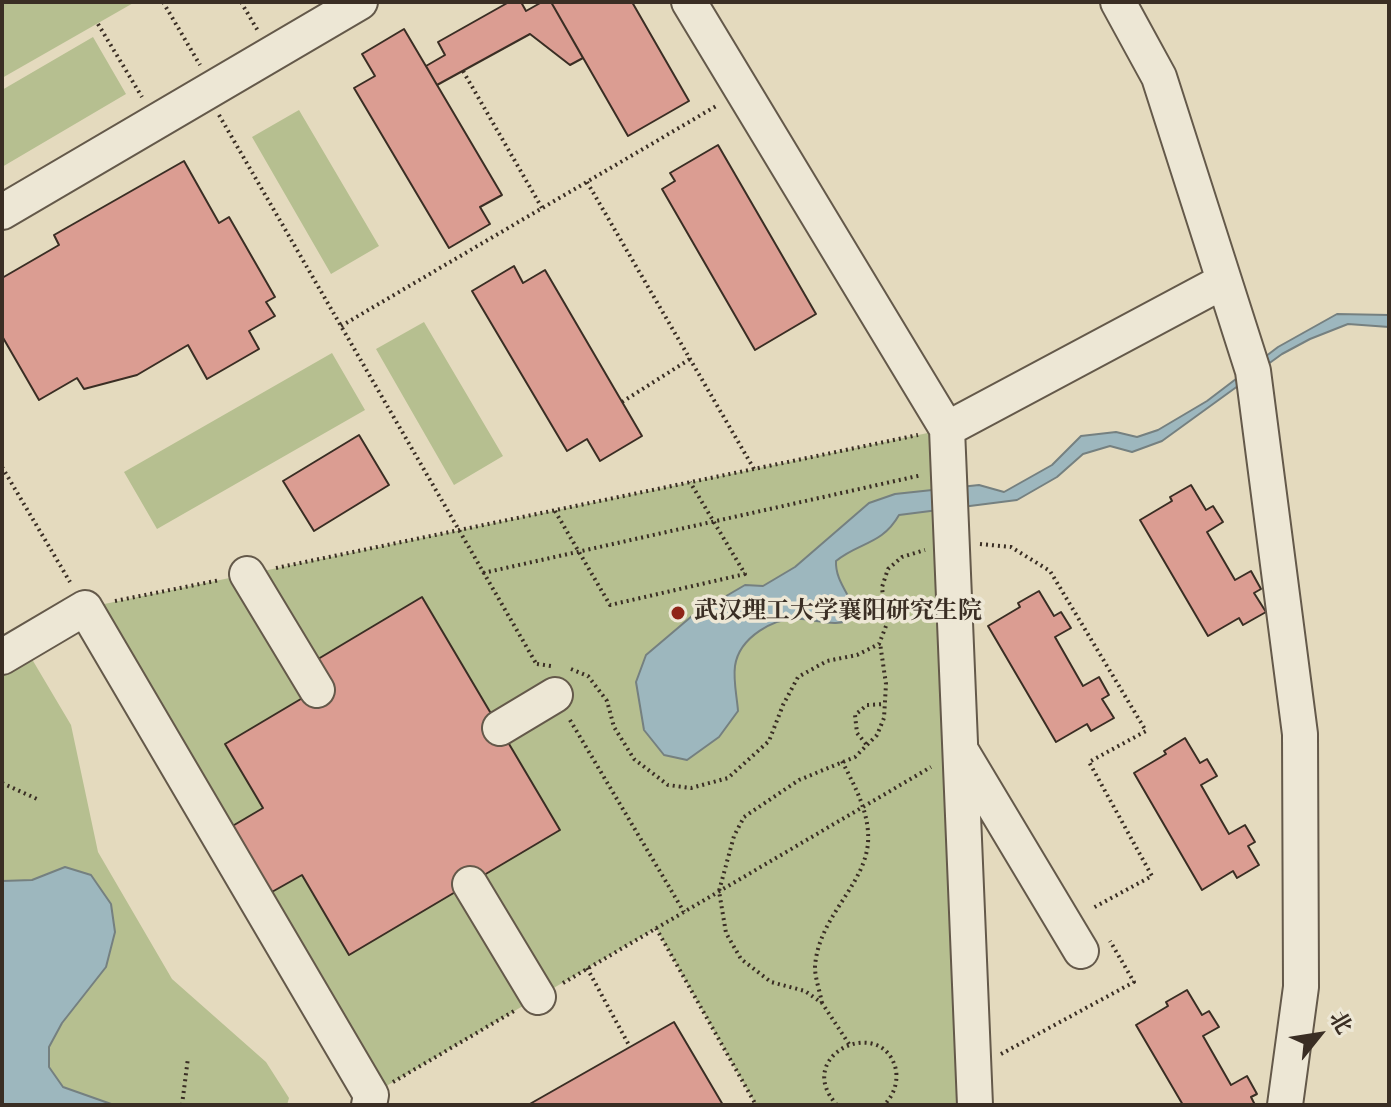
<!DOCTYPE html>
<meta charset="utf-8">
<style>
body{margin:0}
#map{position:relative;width:1391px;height:1107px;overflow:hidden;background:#e4dabe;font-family:"IM FELL English","Noto Serif SC",serif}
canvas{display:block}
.frame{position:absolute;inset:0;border:4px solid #3a2e24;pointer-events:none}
.north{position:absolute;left:1279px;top:995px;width:80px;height:80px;-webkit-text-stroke:6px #ede7d5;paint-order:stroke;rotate:60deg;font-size:22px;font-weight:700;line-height:32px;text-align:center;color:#3a2e24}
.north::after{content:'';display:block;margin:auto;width:28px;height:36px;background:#3a2e24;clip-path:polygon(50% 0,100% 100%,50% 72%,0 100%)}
</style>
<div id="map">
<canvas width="1391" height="1107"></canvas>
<div class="frame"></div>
<div class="north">北</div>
</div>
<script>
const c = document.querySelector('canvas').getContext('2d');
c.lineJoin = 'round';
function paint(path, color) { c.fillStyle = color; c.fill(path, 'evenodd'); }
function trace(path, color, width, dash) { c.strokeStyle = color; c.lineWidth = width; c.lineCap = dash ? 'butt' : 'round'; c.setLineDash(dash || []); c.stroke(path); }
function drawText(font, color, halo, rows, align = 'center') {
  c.font = font + ' "IM FELL English","Noto Serif SC",serif'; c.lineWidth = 7; c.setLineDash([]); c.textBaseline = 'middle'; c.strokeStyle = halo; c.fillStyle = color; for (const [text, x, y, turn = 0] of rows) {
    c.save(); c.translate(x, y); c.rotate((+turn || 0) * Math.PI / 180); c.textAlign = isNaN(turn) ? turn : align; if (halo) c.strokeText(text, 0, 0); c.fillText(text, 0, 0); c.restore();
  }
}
const green = new Path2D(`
 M2,2h133l-133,76z
 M93,37l33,57 -124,73v-77z
 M299,110l80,136 -48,28 -79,-137z
 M424,322l79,134 -49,29 -78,-136z
 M332,353l33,57 -208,119 -33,-57z
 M947,429l28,676h-219l-100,-177 -285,167 -286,-487z
 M23,644l48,81 27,127 74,127 94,83 23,36 -2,7h-285v-449z`);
const water = new Path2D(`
 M1337,314l52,1v12l-41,-3 -38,15 -28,15 -120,87 -30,11 -22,-6 -27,8 -26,23 -40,23 -118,15c-17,30 -40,27 -63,46 -1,21 16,35 21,56 -21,11 -34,4 -55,2 -28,-3 -63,19 -67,47 -2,14 2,31 3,45l-19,26 -32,23 -23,-5 -20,-25 -8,-48 10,-27 46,-39 53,-31 18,1 32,-19 74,-64 26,-9 84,-9 25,7 48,-27 29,-29 35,-4 21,5 21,-7 49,-29 71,-54z
 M65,867l26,8 20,29 4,28 -9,35 -44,56 -13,24v20l14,20 51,18h-112v-224l30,-1z`);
const building = new Path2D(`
 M509,2h12l5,9 16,-9h9l32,56 -13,7 -40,-31 -93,51 -11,-19 19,-11 -7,-13z
 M551,2h81l57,99 -61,35z
 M404,29l98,166 -22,12 10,17 -41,24 -95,-160 21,-12 -13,-22z
 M718,145l98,169 -61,36 -93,-161 13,-8 -5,-8z
 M184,161l35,62 10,-6 46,80 -9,5 9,14 -26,15 10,18 -52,30 -19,-34 -51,30 -53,14 -7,-11 -38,22 -37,-64v-58l57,-33 -5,-10z
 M514,266l9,17 22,-13 97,166 -42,25 -13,-22 -20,12 -95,-160z
 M359,435l30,50 -75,46 -31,-50z
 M1191,485l15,25 7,-4 10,16 -16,10 28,48 16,-9 10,18 -7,4 12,19 -23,13 -4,-7 -31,18 -68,-116 32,-19 -2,-4z
 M1039,591l15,25 7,-4 10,16 -16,9 28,49 16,-9 10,18 -7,4 12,19 -23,13 -4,-7 -31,18 -68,-116 32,-19 -2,-4z
 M422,597l138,233 -211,125 -47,-80 -39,22 -39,-66 39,-23 -38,-64 96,-57 -13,-22z
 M1185,738l15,25 7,-4 10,17 -16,9 28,49 16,-9 10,17 -7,4 11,19 -22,13 -4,-7 -31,19 -68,-117 32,-19 -2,-3z
 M1187,990l15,25 7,-4 10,16 -16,9 28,49 16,-9 10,18 -6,3 4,8h-72l-47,-80 32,-19 -2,-4z
 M674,1022l49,83h-195l102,-58z`);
const path = new Path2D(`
 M163,2l37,63
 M241,2l17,29
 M98,24l44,73
 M463,71l79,137
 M219,115l318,550
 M587,182l167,287
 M341,326l377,-221
 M622,402l68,-43
 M2,467l68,115
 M555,511l55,94 135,-31 -55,-92
 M980,544l31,3 39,24 96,160 -57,31 63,114 -61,33
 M276,568l642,-133
 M483,573l439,-98
 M115,601l105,-21
 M537,664l14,2
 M571,669l17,7 19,25 7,26 20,32 34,26 23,3 37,-10 41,-37 14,-36 15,-28 29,-16 30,-6 22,-11 7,-18 -4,-39 6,-18 14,-12 23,-7
 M570,720l114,192
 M866,744l-9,-11 -2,-18 12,-10 17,-1
 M2,783l35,16
 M656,928l100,177
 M587,968l43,79
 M563,983l368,-216
 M822,1003c-2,-11 -7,-25 -7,-36 3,-50 49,-80 53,-124 2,-30 -13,-56 -26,-82
 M849,1044l-27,-41 -17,-12 -34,-9 -30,-23 -15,-26 -7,-42 15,-55 10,-19 55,-37 56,-23 22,-22 7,-17 2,-34 -6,-41
 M1001,1054l133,-72 -24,-41
 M393,1082l121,-71
 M182,1105l6,-47
 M837,1105c-46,-50 46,-92 59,-35 2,14 -3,26 -12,35`);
const minor = new Path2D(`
 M689,2l258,427 28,676
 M1118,2l41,75 94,294 47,363 1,253 -16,118
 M2,212l358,-210
 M947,429l277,-148
 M247,574l70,116
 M2,657l83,-49 286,487 -2,10
 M500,728l55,-33
 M963,754l118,197
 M470,884l68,113`);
const markers = [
 [678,613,8,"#8f2418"]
];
const poiNames = [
 ["武汉理工大学襄阳研究生院",694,613]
];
paint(green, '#b6bf90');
paint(water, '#9db7be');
trace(water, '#758080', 2);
paint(building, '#db9d92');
trace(building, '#3a2e24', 2);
trace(minor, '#64594a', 38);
trace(path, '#3a2e24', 4, [2, 4]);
trace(minor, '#ede7d5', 34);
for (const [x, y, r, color] of markers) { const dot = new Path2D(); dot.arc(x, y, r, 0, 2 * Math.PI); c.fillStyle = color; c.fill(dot); trace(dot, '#ede7d5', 3); }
drawText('bold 24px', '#3a2e24', '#ede7d5', poiNames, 'left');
</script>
